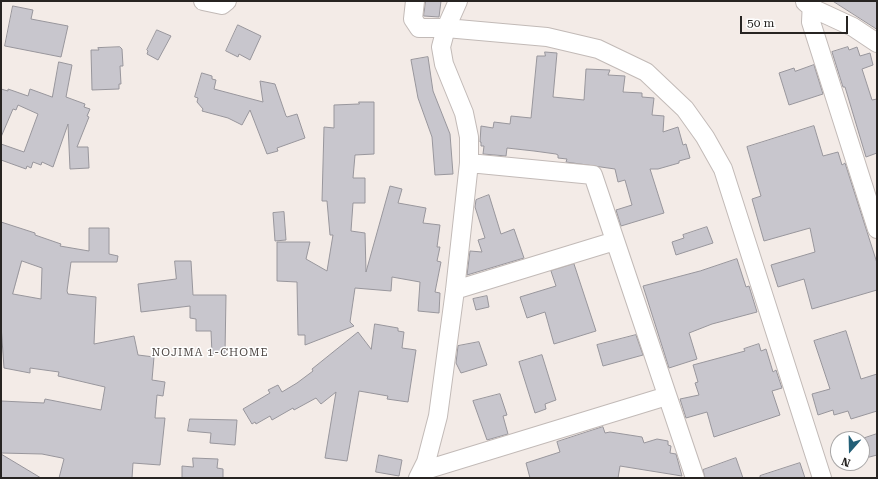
<!DOCTYPE html>
<style>
body{margin:0}
#map{position:relative;width:878px;height:479px;overflow:hidden;background:#f3ebe7;font-family:"Roboto Serif",serif}
canvas{display:block}
.frame{position:absolute;inset:0;border:2px solid #272422;pointer-events:none}
.north{position:absolute;left:830px;top:431px;width:40px;height:40px;box-sizing:border-box;background:#fff;border:1px solid #a9a7a7;border-radius:50%;rotate:200deg;font-size:11px;font-weight:700;line-height:16px;text-align:center;color:#272422}
.north::after{content:'';display:block;margin:auto;width:14px;height:18px;background:#235f77;clip-path:polygon(50% 0,100% 100%,50% 72%,0 100%)}
.scale{position:absolute;left:740px;top:16px;width:108px;height:18px;box-sizing:border-box;border:2px solid #272422;border-top:0;padding-left:5px;font-size:12px;line-height:14px;white-space:nowrap;color:#272422;-webkit-text-stroke:3px #fff;paint-order:stroke}
</style>
<div id="map">
<canvas width="878" height="479"></canvas>
<div class="frame"></div>
<div class="north">N</div>
<div class="scale">50 m</div>
</div>
<script>
const c = document.querySelector('canvas').getContext('2d');
c.lineJoin = 'round';
function paint(path, color) { c.fillStyle = color; c.fill(path, 'evenodd'); }
function trace(path, color, width, dash) { c.strokeStyle = color; c.lineWidth = width; c.lineCap = dash ? 'butt' : 'round'; c.setLineDash(dash || []); c.stroke(path); }
function drawText(font, color, halo, rows, align = 'center') {
  c.font = font + ' "Roboto Serif",serif'; c.lineWidth = 3; c.setLineDash([]); c.textBaseline = 'middle'; c.strokeStyle = halo; c.fillStyle = color; for (const [text, x, y, turn = 0] of rows) {
    c.save(); c.translate(x, y); c.rotate((+turn || 0) * Math.PI / 180); c.textAlign = isNaN(turn) ? turn : align; if (halo) c.strokeText(text, 0, 0); c.fillText(text, 0, 0); c.restore();
  }
}
const building = new Path2D(`
 M426,1h15l-2,16 -15,-1z
 M833,1h44v28z
 M13,6l20,4 -2,9 37,7 -7,31 -56,-11z
 M238,25l23,11 -11,24 -11,-6 -1,3 -12,-6z
 M157,30l14,6 -13,24 -11,-6 1,-3 -1,-1z
 M120,47l2,2 1,17h-3l1,18h-2v5l-27,1 -1,-40h8l-1,-2z
 M848,47l1,3 8,-3 3,9 10,-3 3,12 -11,4 10,31 5,-1v54l-11,4 -21,-70h-2l-11,-35z
 M545,52l12,1 -4,44 31,3 2,-31 24,1 -2,5 17,1 -2,16 19,1v4l12,1 -2,17 12,1 -1,16 15,-5 5,18 3,-1 4,14 -11,3v2l-21,6h-8l14,44 -43,13 -5,-16 16,-5 -7,-25 -7,2 -3,-13 -49,-7 1,-3 -9,-1v-3l-2,-1 -22,-3 -27,-3 -1,8 -23,-2 1,-8h-3v-4h-1l1,-16 12,2 1,-6 16,2 1,-8 20,2 6,-62h8z
 M428,57l5,34 17,43 3,40 -18,1 -3,-38 -14,-39 -7,-38z
 M59,62l13,3 -6,32 19,7 -1,3 6,2 -3,7 2,1 -12,30h11l1,21 -19,1 -2,-45 -15,43 -11,-5 -1,3 -8,-3 -2,6 -4,-2 -1,3 -25,-9v-16l23,8 14,-38 -20,-9 -2,5 -3,-1 -12,28v-48l7,2v-2l20,7 2,-7 22,8z
 M814,65l9,29 -34,11 -10,-32 15,-5 1,3z
 M202,73l10,3v3l4,1 -2,9 49,13 -3,-21 15,3 11,32 1,1 10,-3 8,24 -28,10 1,3 -11,3 -17,-44 -8,15 -14,-7 -26,-7 1,-2 -6,-7 1,-4 -3,-1z
 M359,102h15v52l-19,1 -2,23h12v25h-12l-2,28 14,2 1,39 24,-86 12,3 -4,14 28,5 -3,15 17,2 -3,22h3l-3,14 4,1 -6,30 5,1 -1,20 -21,-2 2,-29 -28,-5 -1,14 -36,-3 -5,34 4,4 -49,19v-10h-7l-1,-53 -20,-1v-39h33l-4,17 21,12 6,-36h-3l-3,-34h-5l2,-74 10,1v-23l25,-1z
 M814,126l9,30 15,-4 4,13 3,-2 32,100v27l-65,19 -8,-30 -26,8 -7,-22 44,-13 -5,-24 -46,13 -12,-42 9,-3 -14,-49z
 M489,195l12,39 13,-5 10,29 -57,17 3,-24 12,1 -4,-12 7,-2 -10,-31 1,-7z
 M284,212l2,28 -11,1 -2,-28z
 M1,222l34,11v2l26,9 -1,2 29,5v-23h20v26l9,2 -1,6h-46l-4,29 1,3 28,3 -2,47 40,-8 4,19 16,2 -2,23 13,2 -2,14 -6,-1 -2,23h10l-5,47 -27,-2 -1,15h-73l5,-19 -2,-1 -20,-4 -41,-1v-52l43,2 1,-4 56,11 4,-23 -47,-11 1,-4 -29,-4v5l-26,-5 -3,-43zM22,261l20,7 -1,31 -28,-5z
 M707,227l6,16 -37,12 -4,-13 12,-4 -1,-3z
 M737,259l9,28 3,-1 8,26 -45,12 -23,9 8,26 -28,9 -26,-82 57,-15z
 M175,261h16l2,34h33l-1,58 -13,1 -1,-23h-15v-12l-6,-1v-12l-49,6 -3,-28 38,-5z
 M574,264l22,67 -42,13 -9,-32 -18,6 -7,-21 36,-11 -5,-15z
 M487,296l2,11 -13,3 -3,-11z
 M375,324l23,4v3l6,1 -2,16 14,2 -8,52 -21,-3 1,-3 -29,-5 -12,70 -22,-3 11,-66 -15,12 -5,-6 -22,12 -1,-2 -21,12 -2,-4 -14,8 -1,-2 -3,2 -9,-15 27,-16 -2,-3 10,-5 4,7 15,-9 16,-12 -1,-2 46,-37 13,17z
 M846,331l15,48 16,-5v37l-26,8 -3,-8 -14,4 -1,-5 -15,5 -6,-21 18,-5 -16,-48z
 M636,335l7,20 -40,11 -6,-21z
 M479,342l8,23 -26,8 -5,-10 2,-17z
 M759,344l2,7 5,-2 7,23 3,-2 6,18 -10,3 8,24 -66,22 -7,-25 -21,6 -6,-19 19,-4 -4,-12 3,-1 -5,-17 52,-14 -1,-2z
 M542,355l14,45 -11,4 1,5 -11,4 -16,-51z
 M500,394l7,21 -4,1 5,18 -21,6 -14,-39z
 M190,419l47,1 -2,25 -25,-2 1,-10 -23,-2z
 M603,427l2,6 5,-1 32,5 2,6 13,-4 11,2v4l3,1 -1,7 6,1 6,22 -62,-10 -2,12h-88l-4,-15 34,-11 -3,-10z
 M877,434v21l-15,4v-20z
 M1,454l40,24h-40z
 M379,455l23,5 -3,16 -23,-4z
 M193,458l25,1 -1,9 6,1v9h-41v-12l11,1z
 M736,458l7,20h-38l-2,-8z
 M800,463l5,15h-45v-2z`);
const minor = new Path2D(`
 M203,1l19,4 5,-4
 M415,1l-2,18 6,9h27l101,9 51,12 48,23 39,37 20,28 18,32 99,309
 M812,1l-1,21 66,207
 M805,2l7,6 41,19 24,16
 M469,163l124,12 102,303
 M455,290l160,-49
 M422,471l245,-75
 M418,478l8,-16 12,-46 17,-126 14,-127v-26l-5,-24 -20,-49 -3,-17 5,-19 12,-27`);
const neighbourhoodNames = [
 ["NOJIMA 1-CHOME",210,353]
];
paint(building, '#c8c6cd');
trace(building, '#98969c', 1);
trace(minor, '#c2bab7', 20);
trace(minor, '#fff', 18);
c.letterSpacing = '1px';
drawText('11px', '#4f4845', '#fff', neighbourhoodNames);
c.letterSpacing = '0px';
</script>
